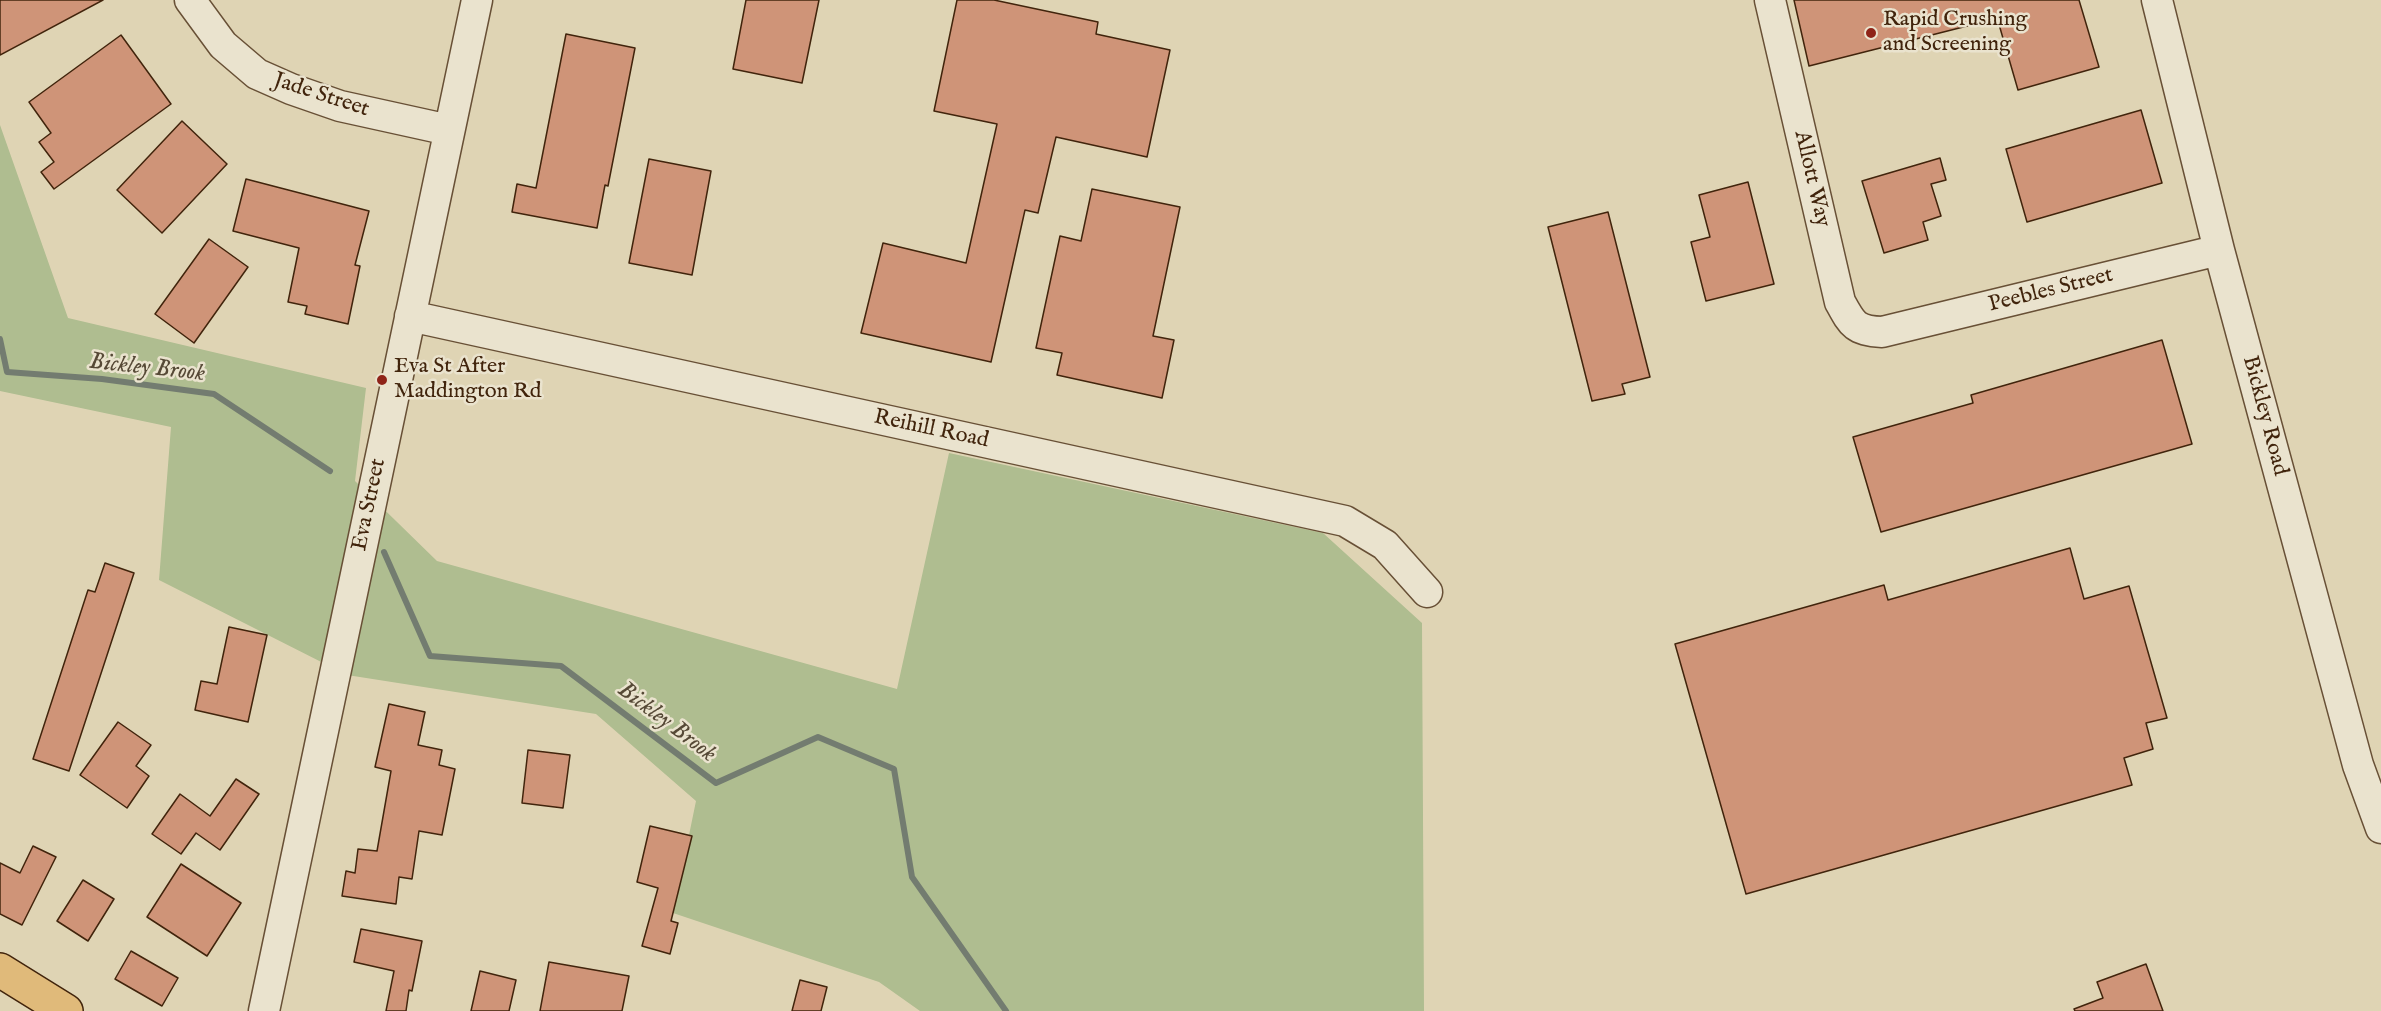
<!DOCTYPE html>
<style>
body{margin:0}
canvas{display:block;background:#dfd4b4}
</style>
<canvas width="2381" height="1011"></canvas>
<script>
const c = document.querySelector('canvas').getContext('2d');
c.lineJoin = 'round';
function paint(path, color) { c.fillStyle = color; c.fill(path, 'evenodd'); }
function trace(path, color, width, dash) { c.strokeStyle = color; c.lineWidth = width; c.lineCap = dash ? 'butt' : 'round'; c.setLineDash(dash || []); c.stroke(path); }
function drawText(font, color, halo, rows, align = 'center') {
  c.font = font + ' "IM FELL English",serif'; c.lineWidth = 5; c.setLineDash([]); c.textBaseline = 'middle'; c.strokeStyle = halo; c.fillStyle = color; for (const [text, x, y, turn = 0] of rows) {
    c.save(); c.translate(x, y); c.rotate((+turn || 0) * Math.PI / 180); c.textAlign = isNaN(turn) ? turn : align; if (halo) c.strokeText(text, 0, 0); c.fillText(text, 0, 0); c.restore();
  }
}
const green = new Path2D(`
 M0,125l68,193 298,70 -11,93 82,80 460,128 52,-236 374,80 99,90 2,388h-504l-41,-29 -206,-69 23,-112 -100,-87 -249,-39 -188,-95 12,-153 -171,-36z`);
const stream = new Path2D(`
 M0,339l7,33 95,7 112,15 116,77
 M384,552l46,104 131,10 155,117 102,-46 76,32 18,108 94,134`);
const building = new Path2D(`
 M0,0h103l-103,55z
 M746,0h73l-17,83 -69,-14z
 M957,0h37l104,22 -2,12 74,16 -23,107 -91,-20 -18,76 -13,-3 -34,152 -130,-29 22,-90 83,20 31,-139 -63,-13z
 M1794,0h285l20,67 -81,23 -20,-69 -10,3 -1,-3 -178,45z
 M566,34l69,14 -27,138 -3,-1 -8,43 -85,-16 5,-28 19,4z
 M121,35l50,69 -117,85 -13,-17 13,-10 -15,-20 12,-9 -22,-31z
 M2141,110l21,73 -135,39 -21,-73z
 M182,121l45,43 -65,69 -45,-43z
 M1940,158l6,22 -15,4 10,32 -18,6 5,18 -44,13 -22,-72z
 M649,159l62,12 -19,104 -63,-12z
 M246,179l123,32 -14,54 5,1 -12,58 -43,-10 2,-8 -19,-4 11,-54 -66,-17z
 M1748,182l26,102 -68,17 -15,-59 19,-5 -11,-42z
 M1092,189l88,18 -27,129 21,4 -12,58 -105,-23 5,-22 -26,-5 24,-112 21,5z
 M1608,212l42,165 -28,7 3,10 -33,7 -44,-174z
 M209,239l39,28 -54,76 -39,-29z
 M2162,340l30,104 -311,88 -28,-95 120,-34 -2,-8z
 M2070,548l14,51 45,-13 38,132 -21,5 7,26 -29,9 8,27 -386,109 -71,-250 209,-59 4,15z
 M105,563l29,10 -65,198 -36,-12 55,-169 7,2z
 M229,627l38,8 -19,87 -53,-12 6,-29 16,3z
 M389,704l36,8 -7,33 24,5 -3,15 16,4 -13,66 -23,-4 -7,48 -13,-2 -3,27 -54,-8 4,-25 9,2 3,-24 19,2 14,-80 -16,-4z
 M118,722l33,23 -15,21 13,10 -22,32 -47,-33z
 M528,750l42,5 -7,53 -41,-5z
 M236,779l23,15 -39,56 -24,-17 -15,21 -29,-20 28,-40 30,22z
 M650,826l42,10 -21,85 7,2 -8,31 -28,-8 16,-58 -21,-6z
 M33,846l23,11 -34,68 -22,-11v-51l20,10z
 M181,864l60,39 -34,53 -60,-39z
 M83,880l31,19 -26,42 -31,-20z
 M361,929l61,12 -10,50 -3,-1 -3,21h-20l8,-40 -40,-9z
 M131,951l47,27 -16,28 -47,-27z
 M549,962l80,14 -7,35h-82z
 M2146,964l17,47h-88l-1,-2 29,-11 -6,-16z
 M480,971l36,9 -7,31h-38z
 M800,980l27,7 -6,24h-29z`);
const minor = new Path2D(`
 M190,0l33,45 34,29 34,15 49,17 109,24
 M1770,0l70,302c12,22 15,29 42,30l337,-82
 M2157,0l62,250 139,515 23,63
 M410,316l935,205 40,24 42,47
 M264,1011l213,-1011`);
const major = new Path2D(`
 M0,970l66,41`);
const markers = [
 [1871,33,6,"#8f2418"],
 [382,380,6,"#8f2418"]
];
const poiNames = [
 ["Rapid Crushing",1883,20],
 ["and Screening",1883,45],
 ["Eva St After",394,367],
 ["Maddington Rd",394,392]
];
const streetNames = [
 ["Jade Street",321,96,18],
 ["Allott Way",1811,179,77],
 ["Peebles Street",2051,291,-14],
 ["Bickley Road",2264,416,75],
 ["Reihill Road",931,430,12],
 ["Eva Street",370,505,-78]
];
const waterNames = [
 ["Bickley Brook",147,369,6],
 ["Bickley Brook",666,723,37]
];
paint(green, '#afbd90');
trace(stream, '#737c70', 6);
paint(building, '#cf9478');
trace(building, '#41240c', 1.5);
trace(minor, '#685036', 33);
trace(major, '#41240c', 36);
trace(minor, '#eae3ce', 30);
trace(major, '#e0ba7a', 33);
for (const [x, y, r, color] of markers) { const dot = new Path2D(); dot.arc(x, y, r, 0, 2 * Math.PI); c.fillStyle = color; c.fill(dot); trace(dot, '#eae3ce', 2); }
drawText('22px', '#41240c', '#eae3ce', poiNames, 'left');
drawText('22px', '#41240c', '#eae3ce', streetNames);
drawText('italic 24px', '#564936', '#eae3ce', waterNames);
</script>
